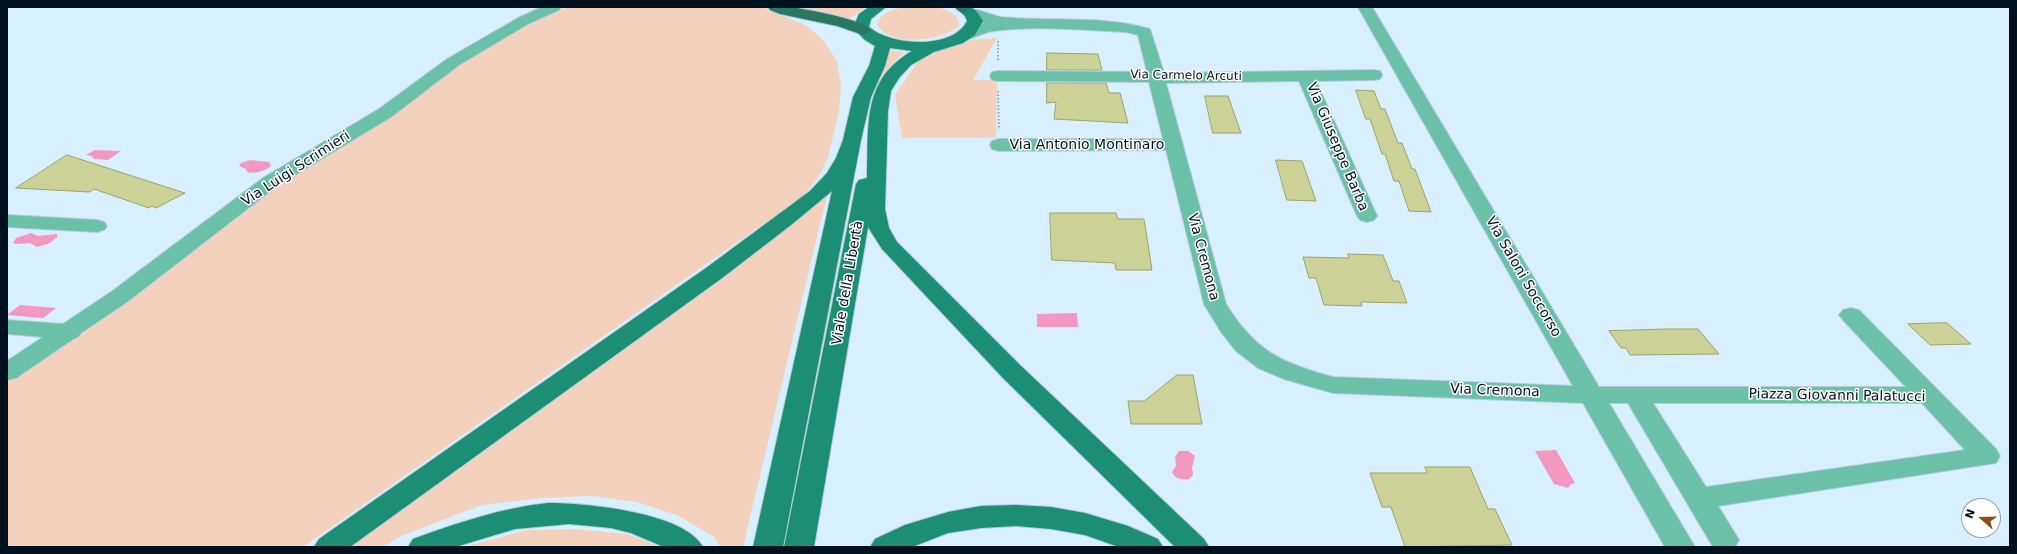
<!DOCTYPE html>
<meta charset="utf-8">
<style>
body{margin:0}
#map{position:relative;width:2017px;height:554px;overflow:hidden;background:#d8effd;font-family:"DejaVu Sans",sans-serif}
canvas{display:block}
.frame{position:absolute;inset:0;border:8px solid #00101c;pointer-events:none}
.north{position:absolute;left:1961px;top:498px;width:40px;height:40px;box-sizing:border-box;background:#fff;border:1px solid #999fa4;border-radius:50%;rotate:290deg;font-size:11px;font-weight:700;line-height:16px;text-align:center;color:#00101c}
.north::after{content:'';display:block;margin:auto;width:14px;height:18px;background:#8d4b1a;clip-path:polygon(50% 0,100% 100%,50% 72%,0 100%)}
</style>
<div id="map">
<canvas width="2017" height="554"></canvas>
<div class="frame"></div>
<div class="north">N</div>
</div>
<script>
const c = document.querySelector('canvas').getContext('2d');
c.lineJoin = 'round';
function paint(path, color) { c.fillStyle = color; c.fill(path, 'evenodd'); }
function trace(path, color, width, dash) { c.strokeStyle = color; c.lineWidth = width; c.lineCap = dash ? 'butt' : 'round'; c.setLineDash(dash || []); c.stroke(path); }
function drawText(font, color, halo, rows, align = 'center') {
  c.font = font + ' "DejaVu Sans",sans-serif'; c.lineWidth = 3; c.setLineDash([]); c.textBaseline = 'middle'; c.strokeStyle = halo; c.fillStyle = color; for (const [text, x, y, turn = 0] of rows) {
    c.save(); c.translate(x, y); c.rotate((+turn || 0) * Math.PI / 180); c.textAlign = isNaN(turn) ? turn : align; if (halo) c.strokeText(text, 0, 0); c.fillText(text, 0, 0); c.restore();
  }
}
const green = new Path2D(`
 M568,7h194l45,19 16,14 14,21 4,25 -2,25 -11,47 -9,18 -16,20 -500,351h-296v-167l64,-40 72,-49 156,-121 110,-69 52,-37 44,-29z
 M794,7h72l-18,13 -35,-6z
 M908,7c17,0 40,-3 51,13v5c-15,16 -71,23 -82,-1 4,-12 19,-16 31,-17z
 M997,38l-24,42h24l-1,58h-94l-7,-43 28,-41 49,-14z
 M888,50l17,2c-14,11 -23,25 -32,41h-3l18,-38z
 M828,191l-85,356h-23l-6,-10 -35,-21 -42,-14 -45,-6 -51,2 -59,7 -81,31 -18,11h-33z
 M574,529l53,5 33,13h-196l63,-17z`);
const water = new Path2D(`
 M95,150l26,1 -13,9 -14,-1 -2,-3 -6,-1z
 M250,160l19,2 2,4c-6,5 -15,8 -24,6l-1,-3 -7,-3 2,-3z
 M31,233l7,3 19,-2v3l-7,6 -13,4 -7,-4 -13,1 -4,-1 3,-5z
 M20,305l36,3 -13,10 -36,-3z
 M1077,313l1,14h-41v-13z
 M1556,450l19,33 -4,1 -3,4 -14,-4 -19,-33z
 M1179,451h9l7,5 -3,12 1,7 -4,4c-7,1 -14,0 -17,-7l4,-6 -1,-9z`);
const building = new Path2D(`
 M1047,53l51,1 4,16h-55z
 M1047,83h59l3,10h11l8,30 -74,-4 2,-17 -9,1z
 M1356,90l18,1 7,18h4l13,34h4l10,26h3l16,43 -22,-1 -10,-30h-5l-9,-27h-3l-12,-35h-4z
 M1205,96h23l13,37h-28z
 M67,155l118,38 -29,15 -4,-2 -3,2 -55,-19 -4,3 -74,-4z
 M1276,160l26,1 14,40 -29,-1z
 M1050,213h66l2,6h26l8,51h-36l-1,-7 -63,-3z
 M1348,254l35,1 10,26h6l8,22 -46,-1 1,4 -38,-1 -8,-27h-7l-6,-21 46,1z
 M1947,323l24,21 -41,1 -22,-21z
 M1667,329h31l21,25 -89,1 -4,-7h-5l-12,-17z
 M1177,375h16l9,49h-71l-3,-23h16z
 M1425,467h45l18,42h7l17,36 -107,2 -14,-40h-9l-12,-34h57z`);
const path = new Path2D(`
 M998,41v21
 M998,91l1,39`);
const minor = new Path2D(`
 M542,7h19l-2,3 -31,14 -69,41 -68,52 -114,69 -150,116 -46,31 -3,4 -5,2 -57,39 -9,2v-19l36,-24 -36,-3v-14l56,4 48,-32 152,-114 116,-69 68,-50 71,-41z
 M1358,7h14l227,380h307l-63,-67 -4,-5 4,-5 8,-2 8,2 137,139 4,7 -4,7 -278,43 21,34 -4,7h-22l-85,-144h-19l86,144h-30l-82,-144 -250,-10 -49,-14 -26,-11 -22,-17 -15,-19 -17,-28 -38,-154 -167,1 -7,-2 -2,-4 2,-4 7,-2h164l-14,-57 -151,-1 -6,-1 -2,-4 2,-4 6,-1 149,1 -9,-37 -12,-3c-44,-2 -89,-7 -132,-1 -13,1 -23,11 -35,8l-3,-3 3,-3 25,-10 -18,-7 -2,-3 2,-3c11,-3 23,5 35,7 50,5 101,-2 149,12l14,44 210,-3 6,1 2,4 -2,4 -6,1 -58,1 61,135 -3,4 -7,2 -7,-2 -3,-4 -58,-135 -133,2 60,221c29,47 55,59 107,73l240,9zM1653,403h269l43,47 -259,37z
 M7,215l90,5 7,2 3,4 -3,4 -7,2 -90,-5z`);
const major = new Path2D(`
 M869,7h17l-15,12 -2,8c22,19 84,23 98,-6l-2,-5 -10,-9c16,0 19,-2 28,14l-8,14 -12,8 -29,9 -23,13 -12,13 -8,13 -3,20 -3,98 4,19 8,14 124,124 183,173 5,8h-34l-172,-169 -121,-129 -14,-22 -54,320h-30l72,-363 3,-4 8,-2c2,-50 -6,-98 45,-127l-22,-3 -5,18 -14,31 -10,43 -78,407h-30l79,-356 -41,34 -69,53 -372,269h-36l5,-8 387,-271 104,-77 17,-18 9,-15 7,-18 10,-43 16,-31 6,-20 -10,-6 -12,-12 6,-14z
 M548,503c37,0 136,9 155,44h-39l-33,-14 -20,-5 -42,-4 -54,5 -60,18h-47l5,-8c44,-16 88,-31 135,-36z
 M1016,505l35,2 34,6 43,13 30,13 5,8h-44l-34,-12 -34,-6 -35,-3 -35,2 -33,5 -36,14h-42l5,-8 30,-14 43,-13 33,-6z`);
const highway = new Path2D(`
 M768,7c7,0 15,-1 22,0 15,2 73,12 81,23l-3,3 -5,2 -26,-9 -57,-12 -10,-4z
 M955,7h15v1l-2,3c-6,2 -10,1 -13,-4z`);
const farStreetnames = [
 ["Via Carmelo Arcuti",1186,76,1]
];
const streetNames = [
 ["Via Antonio Montinaro",1087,145],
 ["Via Giuseppe Barba",1337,147,67],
 ["Via Luigi Scrimieri",296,169,-33],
 ["Via Cremona",1203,257,75],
 ["Via Saloni Soccorso",1523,277,60],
 ["Viale della Libertà",848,283,-80],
 ["Via Cremona",1495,391,2],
 ["Piazza Giovanni Palatucci",1837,396,1]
];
paint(green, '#f4d1bd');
paint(water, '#f399c0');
paint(building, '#cbd197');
trace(building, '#9ea36b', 1);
trace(minor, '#b5cbd9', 2);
trace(major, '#b5cbd9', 2);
trace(highway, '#b5cbd9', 2);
trace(path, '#94a9b7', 2, [1.5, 2]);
paint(minor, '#6bc1a8');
paint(major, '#1c8e74');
paint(highway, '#2a7763');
drawText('12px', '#00101c', '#fff', farStreetnames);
drawText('14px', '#00101c', '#fff', streetNames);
</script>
